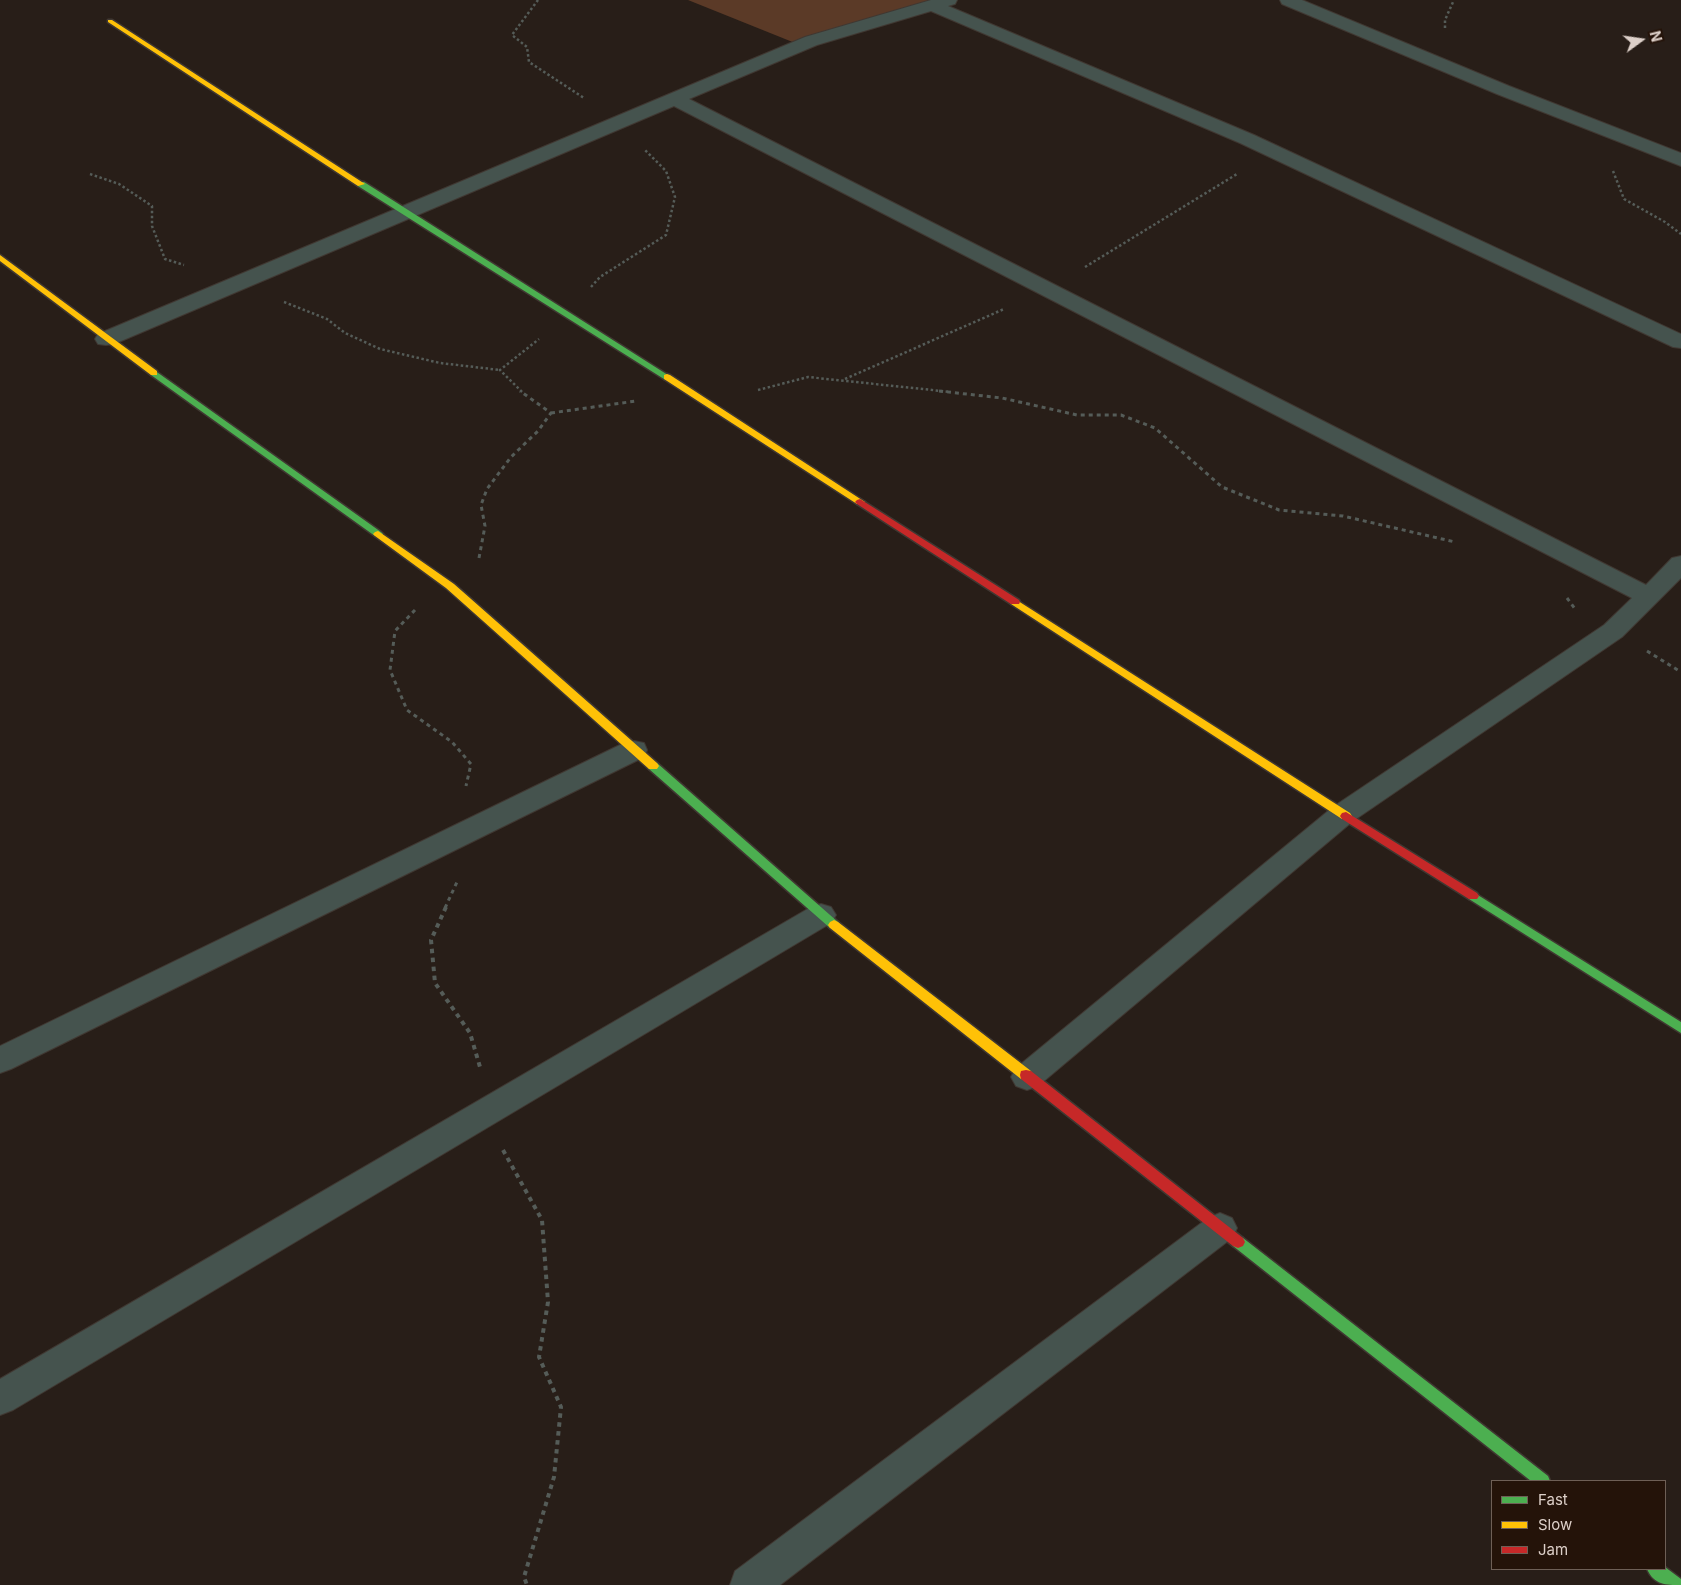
<!DOCTYPE html>
<style>
body{margin:0}
#map{position:relative;width:1681px;height:1585px;overflow:hidden;background:#281e18;font-family:Inter,sans-serif}
canvas{display:block}
.legend{position:absolute;left:1491px;top:1480px;width:175px;height:90px;box-sizing:border-box;background:#241309;border:1px solid #6e5f56;margin:0;padding:6px 9px;list-style:none;font-size:15px;color:#ddd0c9}
.legend li{display:flex;align-items:center;gap:10px;height:25px}
.legend b{width:25px;border:1px solid #6e5f56}
.north{position:absolute;left:1616px;top:15px;width:50px;height:50px;-webkit-text-stroke:4px #241309;paint-order:stroke;rotate:76deg;font-size:14px;font-weight:700;line-height:20px;text-align:center;color:#ddd0c9}
.north::after{content:'';display:block;margin:auto;width:18px;height:22px;background:#ddd0c9;clip-path:polygon(50% 0,100% 100%,50% 72%,0 100%)}
</style>
<div id="map">
<canvas width="1681" height="1585"></canvas>
<ul class="legend">
<li><b style="height:6px;background:#4caf50"></b>Fast</li>
<li><b style="height:6px;background:#ffc107"></b>Slow</li>
<li><b style="height:6px;background:#c62828"></b>Jam</li>
</ul>
<div class="north">N</div>
</div>
<script>
const c = document.querySelector('canvas').getContext('2d');
c.lineJoin = 'round';
function paint(path, color) { c.fillStyle = color; c.fill(path, 'evenodd'); }
function trace(path, color, width, dash) { c.strokeStyle = color; c.lineWidth = width; c.lineCap = dash ? 'butt' : 'round'; c.setLineDash(dash || []); c.stroke(path); }
const green = new Path2D(`
 M688,0h259l-142,47z`);
const pathFar2 = new Path2D(`
 M538,0l-26,35 15,12 2,15 55,36
 M1445,28v-8l8,-18 -1,-2
 M1613,171l11,28 41,23 16,12
 M90,174l29,10 33,22v20l13,33 19,6
 M1085,267l152,-93
 M591,287l9,-10 66,-42 9,-38 -9,-26 -22,-22
 M284,302l43,17 18,14 35,16 60,14 60,7
 M845,379l159,-70
 M758,390l50,-13 143,15
 M522,392l-22,-22 39,-31`);
const pathFar1 = new Path2D(`
 M939,391l63,7 75,17h44l34,13 67,59 57,23 64,6 112,26
 M551,413l85,-12
 M479,558l6,-32 -4,-21 6,-16 24,-32 27,-26 13,-18 -31,-22
 M1567,598l8,11
 M415,610l-20,21 -5,39 17,40 45,32 19,22 -5,22
 M1647,651l34,21
 M445,908l12,-26`);
const path = new Path2D(`
 M446,907l-15,33 4,43 35,50 10,34
 M503,1150l39,70 6,82 -9,55 22,50 -7,70 -30,100 3,8`);
const street = new Path2D(`
 M931,0h26l-2,4 -7,2 306,129 427,199v14l-8,-1 -433,-204 -309,-132 -114,34 -128,54 957,486 26,-27 9,-2v22l-59,59 -269,184 -315,265 -11,4 -11,-4 -5,-9 5,-9 317,-261 271,-182 28,-27 -958,-492 -560,238 -8,1 -8,-1 -3,-5 3,-5 707,-297z
 M1280,0h22l207,86 172,67v13l-184,-72 -215,-90z
 M634,741l10,2 3,7 -3,7 -633,312 -11,4v-27l624,-303z
 M821,904l10,3 5,8 -5,8 -818,487 -13,5v-36l811,-472z
 M1220,1213l12,5 5,10 -5,10 -452,347h-50l5,-14 473,-353z`);
const fast = new Path2D(`
 M358,182h6l307,195 -4,3 -3,-1 -306,-193z
 M154,370l227,162 2,2 -2,2h-6l-224,-161 -1,-2z
 M653,762l4,1 181,159 2,3 -2,3h-8l-181,-159 -2,-3 2,-3z
 M1473,892l208,130v11l-212,-134 -2,-3 2,-3z
 M1238,1236l5,2 305,238 2,5h-19l-298,-235 -2,-4 2,-4z
 M1665,1567l16,12v6c-15,0 -27,0 -34,-16h18z`);
const slow = new Path2D(`
 M108,20h4l253,164 -7,2 -250,-164z
 M0,255l157,116v4h-6l-151,-114z
 M667,374l3,1 195,127 -2,2h-6l-193,-125v-4z
 M378,531l76,53 203,179 2,3 -2,3h-8l-203,-181 -71,-52 -2,-2 2,-2z
 M1015,599l335,214 2,3 -2,3h-8l-331,-215 -1,-2 1,-2z
 M834,920l4,2 193,149 1,4 -1,4 -5,1 -5,-1 -191,-151 -2,-3 2,-3z`);
const jam = new Path2D(`
 M860,499l159,101 1,2 -1,2h-8l-154,-100 -2,-2 2,-2z
 M1346,812l131,81 2,3 -2,3h-8l-127,-80 -2,-3 2,-3z
 M1026,1070l5,1 212,167 2,4 -2,4 -5,2 -5,-2 -212,-167 -1,-4 1,-4z`);
paint(green, '#5b3a27');
trace(street, '#403832', 2);
trace(fast, '#403832', 3);
trace(slow, '#403832', 3);
trace(jam, '#403832', 3);
trace(pathFar2, '#555c58', 2.5, [2.5, 2.5]);
trace(pathFar1, '#555c58', 3, [4, 4]);
trace(path, '#555c58', 4, [4.5, 4.5]);
paint(street, '#45534e');
paint(fast, '#4caf50');
paint(slow, '#ffc107');
paint(jam, '#c62828');
</script>
